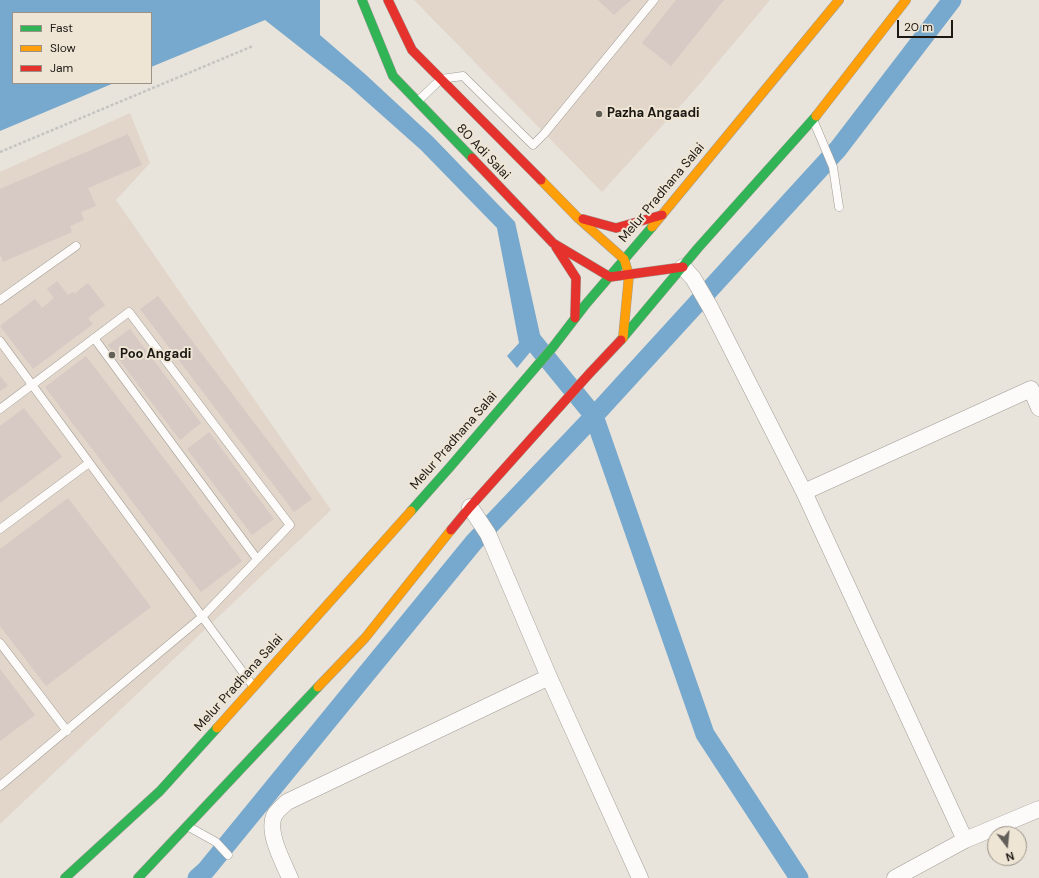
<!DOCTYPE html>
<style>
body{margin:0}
#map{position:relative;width:1039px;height:878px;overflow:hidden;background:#e8e4db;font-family:"DM Sans",sans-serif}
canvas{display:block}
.legend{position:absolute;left:12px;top:12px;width:140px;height:72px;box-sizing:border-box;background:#eee5d5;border:1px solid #9a9387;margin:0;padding:5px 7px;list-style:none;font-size:12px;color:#1c1813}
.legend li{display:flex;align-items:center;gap:8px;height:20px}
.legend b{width:20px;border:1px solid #9a9387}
.north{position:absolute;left:987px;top:826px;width:40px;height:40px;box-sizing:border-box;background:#eee5d5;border:1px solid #9a9387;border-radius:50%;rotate:164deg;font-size:11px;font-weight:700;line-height:16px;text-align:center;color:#1c1813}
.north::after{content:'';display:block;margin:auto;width:14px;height:18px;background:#635f59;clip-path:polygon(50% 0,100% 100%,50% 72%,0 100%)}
.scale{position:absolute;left:897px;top:20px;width:56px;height:18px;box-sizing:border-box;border:2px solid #1c1813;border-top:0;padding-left:5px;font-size:12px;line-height:14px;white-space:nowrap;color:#1c1813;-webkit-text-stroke:3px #eee5d5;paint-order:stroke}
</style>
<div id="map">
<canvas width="1039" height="878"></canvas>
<ul class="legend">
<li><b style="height:5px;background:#30b455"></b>Fast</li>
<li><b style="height:5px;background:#ff9f0a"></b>Slow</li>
<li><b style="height:5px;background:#e5322d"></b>Jam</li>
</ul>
<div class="north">N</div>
<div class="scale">20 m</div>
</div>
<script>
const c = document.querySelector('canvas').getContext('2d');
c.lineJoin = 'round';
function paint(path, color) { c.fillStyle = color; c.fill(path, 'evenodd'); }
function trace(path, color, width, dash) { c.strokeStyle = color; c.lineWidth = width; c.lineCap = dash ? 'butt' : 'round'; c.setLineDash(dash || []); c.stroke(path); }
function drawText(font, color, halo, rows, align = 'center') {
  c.font = font + ' "DM Sans",sans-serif'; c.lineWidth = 4; c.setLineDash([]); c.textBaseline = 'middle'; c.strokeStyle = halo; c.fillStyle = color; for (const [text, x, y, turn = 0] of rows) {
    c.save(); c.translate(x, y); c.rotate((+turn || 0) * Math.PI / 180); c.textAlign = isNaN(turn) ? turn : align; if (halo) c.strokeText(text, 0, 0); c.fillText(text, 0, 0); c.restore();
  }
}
const commercial = new Path2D(`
 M414,0h356l-79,94 -89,98z
 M130,113l20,50 -34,37 215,310 -331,314v-652z`);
const water = new Path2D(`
 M0,0h320v35l45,39 68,63 82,85 26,117 -24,29 -10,-12 12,-13 -22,-115 -76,-78 -72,-64 -84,-66 -114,47v-54h-138v70h101l-114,48z`);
const canal = new Path2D(`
 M526,322l2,13 66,81 111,318 94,144
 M197,878l9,-8 268,-328 120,-126 244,-267 114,-149`);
const building = new Path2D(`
 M598,0h33l-17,15z
 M676,0h48l-53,66 -29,-23z
 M128,134l14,31 -54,23 8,18 -15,6 3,8 -14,6 2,6 -69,30 -2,-6h-1v-67z
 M57,281l11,14 5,-3 1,2 14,-11 17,22 -17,13 5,6 -60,45 -33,-43 35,-27 7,9 12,-10 -7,-9z
 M158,296l154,203 -18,13 -154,-203z
 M130,329l71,94 -21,17 -72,-95z
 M86,356l156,205 -41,31 -156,-205z
 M0,376l8,10 -8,5z
 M24,408l38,49 -62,46v-77z
 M209,432l65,87 -22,16 -65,-86z
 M68,498l83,109 -105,79 -46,-60v-77z
 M0,669l35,46 -35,26z`);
const path = new Path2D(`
 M0,152l253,-106`);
const lane = new Path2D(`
 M418,101l23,-22 22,-3 70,69 11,-11 110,-134
 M814,122l19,45 6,40
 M0,300l76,-54
 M94,338l163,221
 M0,341l253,345
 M0,409l129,-97 161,213 -88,92 -202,169
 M0,529l89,-66
 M0,643l67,88
 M189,827l27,15 12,13`);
const street = new Path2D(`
 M683,267l10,11 17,29 94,185 161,348 74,-31
 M804,492l227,-103 8,19
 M470,507l18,27 61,143 91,201
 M290,878c-7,-16 -23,-45 -16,-62 2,-5 9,-10 13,-14l262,-125
 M895,878l70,-38`);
const fast = new Path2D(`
 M362,0l31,76 79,82
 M621,340l77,-92 118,-132
 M411,511l39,-44 103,-120 33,-43 66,-77
 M65,878l95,-87 57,-63
 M138,878l180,-191`);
const slow = new Path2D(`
 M816,116l90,-116
 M541,180l37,38 46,41 5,16 -6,63
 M652,227l187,-227
 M318,687l47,-49 86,-108
 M217,728l194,-217`);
const jam = new Path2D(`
 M388,0l24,50 129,130
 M472,158l81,85 57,34 73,-10
 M583,219l33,9 46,-13
 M556,247l20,31 -1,40
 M451,530l19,-23 119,-133 32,-34`);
const markers = [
 [599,114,4,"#635f59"],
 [112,355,4,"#635f59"]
];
const poiNames = [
 ["Pazha Angaadi",607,114],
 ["Poo Angadi",120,355]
];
const streetNames = [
 ["80 Adi Salai",483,152,46],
 ["Melur Pradhana Salai",662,193,-50],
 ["Melur Pradhana Salai",454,441,-49],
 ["Melur Pradhana Salai",239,683,-48]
];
paint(commercial, '#e2d5c9');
paint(water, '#77a8cd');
trace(canal, '#77a8cd', 19);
paint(building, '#d7cac5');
trace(lane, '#a09d96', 9);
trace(street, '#a09d96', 17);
trace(fast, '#a09d96', 10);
trace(slow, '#a09d96', 10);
trace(jam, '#a09d96', 10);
trace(path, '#c5c4c1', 2.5, [3, 2]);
trace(lane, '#fcfbfa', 8);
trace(street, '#fcfbfa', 16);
trace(fast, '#30b455', 9);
trace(slow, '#ff9f0a', 9);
trace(jam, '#e5322d', 9);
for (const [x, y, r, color] of markers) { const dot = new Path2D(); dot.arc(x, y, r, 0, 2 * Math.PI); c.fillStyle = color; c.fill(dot); trace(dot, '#eee5d5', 1.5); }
drawText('bold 13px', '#1c1813', '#eee5d5', poiNames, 'left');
drawText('13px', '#1c1813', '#eee5d5', streetNames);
</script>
